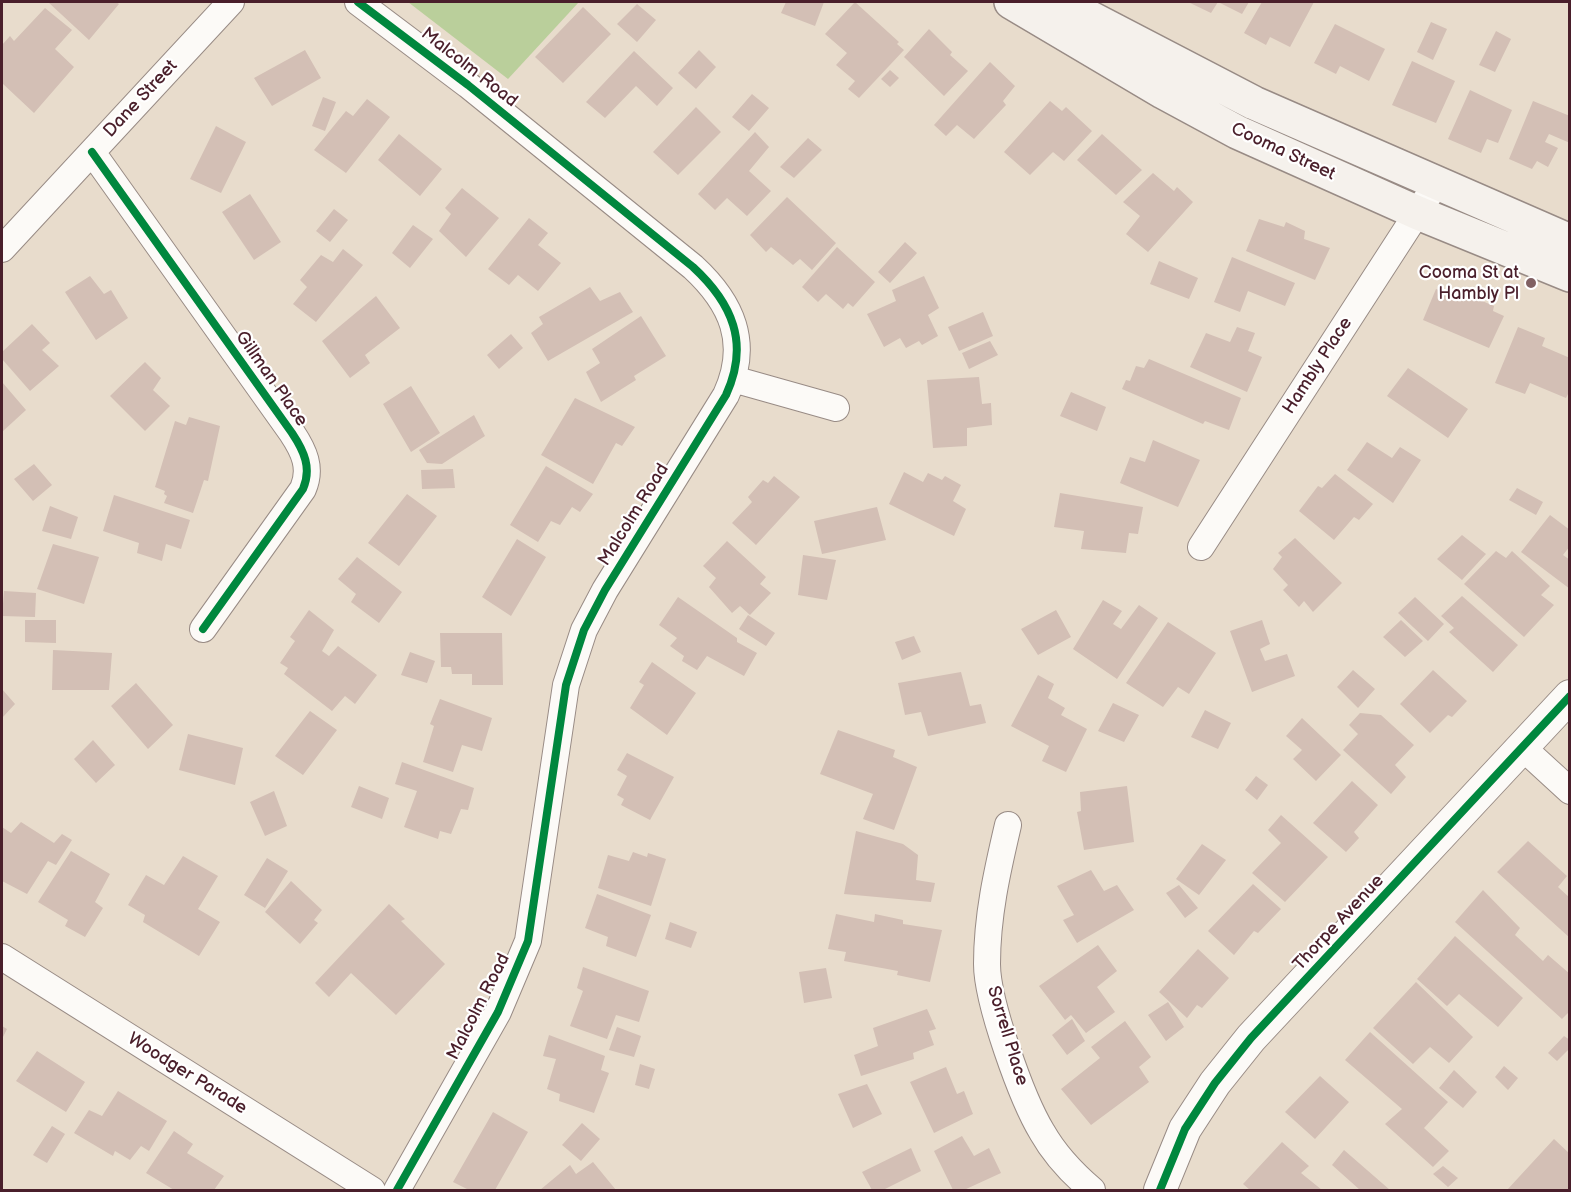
<!DOCTYPE html>
<style>
body{margin:0}
#map{position:relative;width:1571px;height:1192px;overflow:hidden;background:#e8dccc;font-family:"Balsamiq Sans",sans-serif}
canvas{display:block}
.frame{position:absolute;inset:0;border:3px solid #4a1f2b;pointer-events:none}
</style>
<div id="map">
<canvas width="1571" height="1192"></canvas>
<div class="frame"></div>
</div>
<script>
const c = document.querySelector('canvas').getContext('2d');
c.lineJoin = 'round';
function paint(path, color) { c.fillStyle = color; c.fill(path, 'evenodd'); }
function trace(path, color, width, dash) { c.strokeStyle = color; c.lineWidth = width; c.lineCap = dash ? 'butt' : 'round'; c.setLineDash(dash || []); c.stroke(path); }
function drawText(font, color, halo, rows, align = 'center') {
  c.font = font + ' "Balsamiq Sans",sans-serif'; c.lineWidth = 4.5; c.setLineDash([]); c.textBaseline = 'middle'; c.strokeStyle = halo; c.fillStyle = color; for (const [text, x, y, turn = 0] of rows) {
    c.save(); c.translate(x, y); c.rotate((+turn || 0) * Math.PI / 180); c.textAlign = isNaN(turn) ? turn : align; if (halo) c.strokeText(text, 0, 0); c.fillText(text, 0, 0); c.restore();
  }
}
const green = new Path2D(`
 M408,2h171l-71,77z`);
const building = new Path2D(`
 M48,2h68l3,2 -30,36z
 M786,2h38l-9,24 -34,-13z
 M855,2l44,40 -2,2 7,6 -45,48 -11,-9 7,-8 -19,-16 11,-12 -22,-19z
 M1188,2h61l-7,12 -24,-12 -7,11z
 M1262,2h52l-24,45 -20,-10 -4,8 -22,-12z
 M637,4l19,16 -19,22 -20,-18z
 M583,7l28,27 -48,49 -28,-26z
 M45,8l27,22 -17,19 19,18 -40,46 -32,-30v-38l8,-9 4,5z
 M1431,22l16,7 -14,31 -16,-8z
 M1335,24l50,25 -16,32 -29,-15 -4,8 -22,-11z
 M929,29l23,23 -2,3 18,16 -24,25 -40,-39z
 M1496,31l15,8 -16,33 -16,-7z
 M305,50l16,28 -49,28 -18,-28z
 M699,50l17,17 -20,22 -18,-16z
 M634,51l39,37 -16,18 -21,-20 -31,32 -19,-16z
 M1412,61l43,20 -19,42 -44,-18z
 M990,62l25,24 -12,15 3,4 -32,34 -17,-14 -11,11 -12,-11z
 M890,70l9,8 -9,9 -9,-8z
 M1470,90l42,20 -14,33 -11,-4 -6,14 -33,-14z
 M752,94l17,14 -20,23 -17,-14z
 M323,97l13,5 -11,29 -13,-5z
 M367,99l23,18 -44,56 -32,-23 32,-39 7,5z
 M1050,101l12,10 4,-4 26,24 -28,30 -11,-9 -23,23 -26,-23z
 M1533,101l37,15v27l-21,-9 -4,8 13,6 -10,19 -11,-6 -5,8 -23,-10z
 M696,107l25,25 -43,43 -25,-23z
 M216,126l30,16 -25,51 -31,-14z
 M755,132l14,15 -20,24 22,20 -24,25 -20,-18 -12,12 -17,-16z
 M399,134l43,35 -22,27 -42,-36z
 M1102,134l40,36 -26,25 -39,-35z
 M808,138l14,12 -28,28 -14,-11z
 M1153,173l21,18 3,-4 16,15 -45,50 -22,-18 14,-18 -17,-14z
 M462,188l37,30 -33,39 -27,-26 12,-17 -6,-6z
 M250,194l31,48 -27,18 -32,-48z
 M787,197l49,46 -24,27 -12,-11 -7,6 -22,-18 -5,5 -16,-17z
 M334,209l14,11 -18,22 -14,-11z
 M529,218l19,15 -10,12 23,18 -23,28 -20,-16 -9,10 -21,-16z
 M1259,219l25,8 2,-5 19,9 -1,8 26,9 -15,32 -69,-29z
 M413,225l20,14 -23,29 -18,-15z
 M905,242l12,11 -27,30 -12,-11z
 M837,247l38,35 -22,25 -5,-4 -5,6 -17,-15 -8,8 -16,-15z
 M343,249l20,16 -47,57 -23,-18 14,-17 -7,-7 21,-25 12,7z
 M1232,257l63,26 -10,23 -37,-15 -8,21 -26,-10z
 M1159,261l39,17 -9,21 -39,-15z
 M90,276l14,18 7,-4 17,28 -32,22 -31,-48z
 M924,276l15,32 -11,7 10,21 -16,9 -3,-4 -13,7 -6,-10 -16,9 -17,-33 29,-13 -4,-11z
 M590,287l10,14 20,-9 13,20 -85,49 -17,-28 12,-9 -4,-7z
 M1436,289l23,7 2,-4 33,14 -1,5 11,5 -15,32 -66,-28z
 M376,296l24,32 -35,27 5,8 -20,15 -28,-37z
 M983,312l10,24 -34,15 -11,-24z
 M641,316l25,40 -32,20 2,4 -35,22 -15,-30 14,-9 -8,-14z
 M32,324l18,19 -8,7 17,16 -29,25 -28,-32v-7z
 M1237,327l18,6 -7,18 14,6 -15,35 -57,-25 16,-34 24,9z
 M1518,327l27,11 -3,8 28,12v32l-4,8 -36,-15 -5,11 -30,-11z
 M511,334l12,14 -24,21 -12,-14z
 M990,341l8,14 -29,14 -7,-16z
 M1149,359l92,39 -12,32 -24,-9 -2,3 -81,-35 4,-9 4,1 6,-15 8,2z
 M145,362l16,16 -8,12 17,16 -25,25 -35,-35z
 M1408,368l60,41 -20,29 -61,-42z
 M979,377l3,27 9,-1 1,22 -25,3v18l-34,2 -6,-68z
 M2,382l24,28 -24,22z
 M411,386l29,47 -29,19 -28,-48z
 M1071,392l35,15 -9,24 -37,-15z
 M575,398l60,29 -13,19 -6,-3 -23,41 -52,-29z
 M474,415l11,21 -43,28 -15,-1 -8,-13z
 M189,417l31,9 -12,55 -4,-1 -11,33 -29,-10 3,-7 -3,-2 1,-3 -10,-4 20,-66 11,4z
 M1153,440l47,20 -22,47 -58,-24 10,-26 15,5z
 M1367,442l25,16 8,-11 21,13 -28,43 -46,-33z
 M34,464l18,21 -19,16 -19,-22z
 M546,466l47,28 -13,18 -8,-5 -12,18 -9,-4 -13,21 -28,-17z
 M453,469l2,19 -33,1 -1,-19z
 M904,472l19,10 5,-9 14,7 3,-4 16,9 -8,16 13,8 -12,27 -65,-32z
 M1335,474l38,30 -14,16 -5,-3 -20,23 -35,-29 19,-25 4,2z
 M774,476l26,21 -44,48 -24,-22 20,-21 -4,-5 15,-17 5,3z
 M1517,488l26,14 -7,13 -27,-15z
 M1060,493l83,14 -5,27 -9,-1 -3,20 -45,-4 3,-18 -30,-4z
 M407,494l30,22 -38,50 -31,-23z
 M114,495l76,25 -9,29 -15,-5 -4,17 -25,-8 2,-10 -36,-12z
 M50,506l28,11 -7,22 -29,-8z
 M877,507l9,33 -64,14 -8,-33z
 M1550,515l20,15v16l-7,9 7,5v29l-49,-37z
 M1462,535l24,19 -24,26 -25,-21z
 M1295,538l47,45 -29,29 -9,-11 -5,6 -16,-17 5,-5 -15,-16 9,-12 -4,-4z
 M517,539l29,18 -35,59 -29,-19z
 M727,541l39,36 -6,7 11,9 -21,22 -10,-9 -8,7 -23,-26 7,-9 -13,-12z
 M53,544l46,13 -15,47 -47,-15z
 M1496,551l10,7 6,-7 38,35 -9,9 13,10 -30,32 -60,-53z
 M803,555l33,5 -9,40 -29,-5z
 M357,557l45,35 -23,31 -28,-21 5,-8 -18,-15z
 M4,591l32,2 -1,24 -33,-1z
 M1462,596l56,49 -25,27 -44,-40 5,-4 -13,-12z
 M678,597l59,41v4l20,11 -13,23 -37,-20 -10,14 -15,-9 2,-5 -14,-10 7,-8 -18,-13z
 M1415,597l29,27 -16,17 -30,-28z
 M1103,600l19,11 -9,13 8,5 18,-24 19,13 -41,61 -44,-30z
 M309,610l25,20 -12,21 7,5 9,-10 39,29 -22,29 -10,-8 -13,15 -48,-37 4,-6 -8,-5 15,-22 -5,-4z
 M1056,610l15,27 -33,18 -17,-26z
 M748,615l27,18 -9,13 -27,-17z
 M25,620h31v23l-31,-1z
 M1262,620l8,24 -10,5 5,12 22,-7 8,22 -43,16 -22,-61z
 M1401,620l22,21 -18,16 -22,-20z
 M1168,622l48,31 -27,41 -11,-7 -15,20 -37,-24z
 M440,633h62l1,52h-31v-11h-20l-1,-7h-10z
 M914,636l7,16 -19,8 -7,-18z
 M53,650l59,3 -3,37h-57z
 M410,652l25,9 -8,22 -26,-8z
 M652,662l44,31 -29,42 -37,-27 14,-23 -5,-3z
 M1353,670l22,19 -17,19 -21,-21z
 M1433,670l34,31 -15,16 -4,-2 -18,18 -30,-29z
 M961,672l9,34 11,-2 5,19 -58,13 -7,-24 -16,3 -7,-32z
 M1038,675l16,9 -6,14 17,10 -4,7 26,14 -21,43 -24,-11 7,-15 -38,-20z
 M136,683l37,42 -25,24 -37,-43z
 M2,689l13,15 -13,14z
 M440,699l52,19 -10,33 -20,-6 -9,27 -30,-10 11,-36 -4,-2z
 M1113,703l26,12 -15,27 -26,-11z
 M1205,710l26,13 -13,26 -27,-12z
 M310,711l27,19 -34,45 -28,-19z
 M1360,713l21,2 33,30 -19,20 11,12 -15,17 -48,-44 15,-16 -9,-9z
 M1302,718l39,37 -25,26 -23,-22 9,-9 -16,-14z
 M838,730l57,20 -2,7 24,10 -23,63 -31,-11 10,-25 -53,-20z
 M188,734l55,14 -8,37 -56,-15z
 M93,740l22,25 -19,18 -22,-24z
 M627,753l47,24 -24,43 -29,-15 3,-6 -7,-4 10,-19 -10,-6z
 M402,762l72,26 -6,22 -7,-1 -10,25 -11,-3 -2,8 -34,-12 13,-36 -22,-7z
 M1256,776l12,9 -11,15 -12,-10z
 M1352,781l26,24 -24,27 5,6 -13,14 -33,-29z
 M359,786l30,12 -7,21 -31,-12z
 M1127,786l7,56 -50,8 -7,-38 4,-1 -1,-19z
 M274,791l13,35 -22,10 -15,-34z
 M1281,815l47,42 -43,45 -33,-29 29,-30 -13,-13z
 M21,822l33,21 8,-9 10,6 -16,25 -8,-4 -21,33 -25,-13v-54l9,6z
 M856,831l47,13 15,11 -2,25 19,3 -4,19 -87,-8z
 M1528,841l39,35 -9,11 12,11v40l-73,-66z
 M1202,844l24,16 -27,35 -23,-16z
 M71,851l39,23 -15,28 8,6 -18,29 -20,-11 3,-6 -30,-18z
 M633,852l14,5 1,-4 18,6 -15,47 -53,-18 10,-33 21,6z
 M183,856l35,20 -20,33 22,13 -21,34 -56,-34 2,-7 -17,-10 18,-30 18,10z
 M267,858l21,13 -23,37 -21,-13z
 M1091,870l13,21 13,-6 17,25 -57,33 -14,-23 11,-5 -17,-29z
 M291,881l31,29 -8,10 4,3 -18,21 -35,-32z
 M1253,884l28,25 -23,24 -4,-2 -20,24 -26,-24z
 M1179,885l19,23 -13,10 -19,-25z
 M1483,890l37,38 -5,7 28,26 5,-6 22,19v37l-8,8 -107,-97z
 M597,894l54,21 -15,42 -30,-11 2,-9 -23,-9z
 M389,904l16,15 -4,2 44,43 -49,51 -45,-42 -22,24 -14,-14z
 M836,914l38,8 1,-8 28,6v4l39,6 -12,52 -33,-7 1,-4 -54,-10 2,-9 -18,-3z
 M670,922l27,10 -6,16 -26,-9z
 M1455,936l68,62 -25,29 -39,-33 -12,12 -30,-27z
 M1098,945l19,26 -20,16 18,25 -29,21 -15,-18 -6,5 -26,-34z
 M1198,949l31,29 -27,30 -5,-3 -10,13 -28,-26z
 M583,967l66,24 -10,31 -23,-7 -9,24 -37,-13 13,-35 -6,-3z
 M826,968l6,30 -28,5 -5,-31z
 M1416,982l57,55 -24,26 -19,-16 -17,17 -40,-36z
 M1168,1002l16,25 -18,14 -18,-26z
 M927,1009l9,20 -7,2 5,14 -21,8 1,6 -53,17 -7,-21 24,-9 -5,-18z
 M1072,1019l13,22 -18,14 -15,-20z
 M1125,1021l26,36 -12,10 10,15 -58,43 -30,-36 39,-31 -9,-11z
 M2,1026l5,3 -5,10z
 M617,1027l24,9 -7,21 -25,-7z
 M1370,1032l78,70 -24,26 25,23 -16,16 -48,-43 17,-15 -57,-49z
 M549,1035l56,21 -4,14 8,3 -15,40 -35,-12 1,-7 -13,-5 9,-30 -13,-3z
 M1564,1036l6,4v8l-13,13 -9,-8z
 M37,1051l48,31 -19,30 -50,-31z
 M640,1064l15,5 -6,20 -14,-4z
 M1504,1066l14,12 -10,12 -13,-13z
 M946,1067l11,27 7,-3 9,23 -39,19 -24,-51z
 M1454,1070l23,22 -14,16 -24,-20z
 M1320,1076l29,26 -34,37 -30,-27z
 M867,1084l15,30 -29,14 -15,-34z
 M118,1091l49,30 -18,30 -8,-5 -11,14 -15,-9 -2,5 -39,-23 15,-23 13,6z
 M493,1112l35,20 -33,58h-26l-16,-8z
 M582,1123l18,16 -19,22 -19,-16z
 M52,1126l13,8 -18,29 -14,-8z
 M174,1131l19,13 -6,9 37,23 -10,14h-40l-28,-17z
 M962,1136l12,20 15,-8 12,25 -37,17h-11l-19,-39z
 M1554,1139l16,15 -2,36h-61z
 M1282,1142l27,24 -8,7 21,17h-72l-7,-6z
 M911,1148l10,23 -38,19h-11l-10,-18z
 M1344,1150l46,40h-30l-28,-25z
 M593,1162l23,28h-76l30,-25 6,9z
 M1443,1166l15,12 -10,9 -15,-13z`);
const minor = new Path2D(`
 M358,2l110,83 225,182c39,36 57,76 33,128l-121,195 -21,40 -18,55 -38,256 -30,71 -101,178
 M92,152l200,281c12,18 20,35 11,56l-100,140
 M2,249l229,-247
 M733,379l103,29
 M1201,547l235,-363
 M1522,747l48,44
 M1008,825c-11,47 -21,91 -21,139 0,38 35,135 55,168 13,23 30,41 50,58
 M2,957l370,233`);
const tertiary = new Path2D(`
 M1160,1190l25,-61 30,-46 36,-45 319,-342`);
const secondary = new Path2D(`
 M1011,2l152,90 74,40 181,81 152,62
 M1060,2l194,101 316,138`);
const cycleway = new Path2D(`
 M358,2l110,83 225,182c39,36 57,76 33,128l-121,195 -21,40 -18,55 -38,256 -30,71 -101,178
 M92,152l200,281c12,18 20,35 11,56l-100,140
 M1160,1190l25,-61 30,-46 36,-45 319,-342`);
const markers = [
 [1531,283,6,"#816163"]
];
const streetNames = [
 ["Malcolm Road",469,68,38],
 ["Dane Street",141,99,-47],
 ["Cooma Street",1283,152,25],
 ["Hambly Place",1318,366,-57],
 ["Gillman Place",271,379,55],
 ["Malcolm Road",634,515,-58],
 ["Thorpe Avenue",1339,923,-47],
 ["Malcolm Road",479,1007,-63],
 ["Sorrell Place",1007,1036,73],
 ["Woodger Parade",187,1074,32]
];
const poiNames = [
 ["Cooma St at",1519,273],
 ["Hambly Pl",1519,294]
];
paint(green, '#bacf9b');
paint(building, '#d3bfb5');
trace(minor, '#988b85', 28);
trace(tertiary, '#988b85', 34);
trace(secondary, '#988b85', 36);
trace(minor, '#fcfaf7', 26);
trace(tertiary, '#fcfaf7', 32);
trace(secondary, '#f5f1ec', 33);
trace(cycleway, '#00873e', 8);
for (const [x, y, r, color] of markers) { const dot = new Path2D(); dot.arc(x, y, r, 0, 2 * Math.PI); c.fillStyle = color; c.fill(dot); trace(dot, '#fff', 2); }
drawText('18px', '#4a1f2b', '#fff', streetNames);
drawText('18px', '#4a1f2b', '#fff', poiNames, 'right');
</script>
